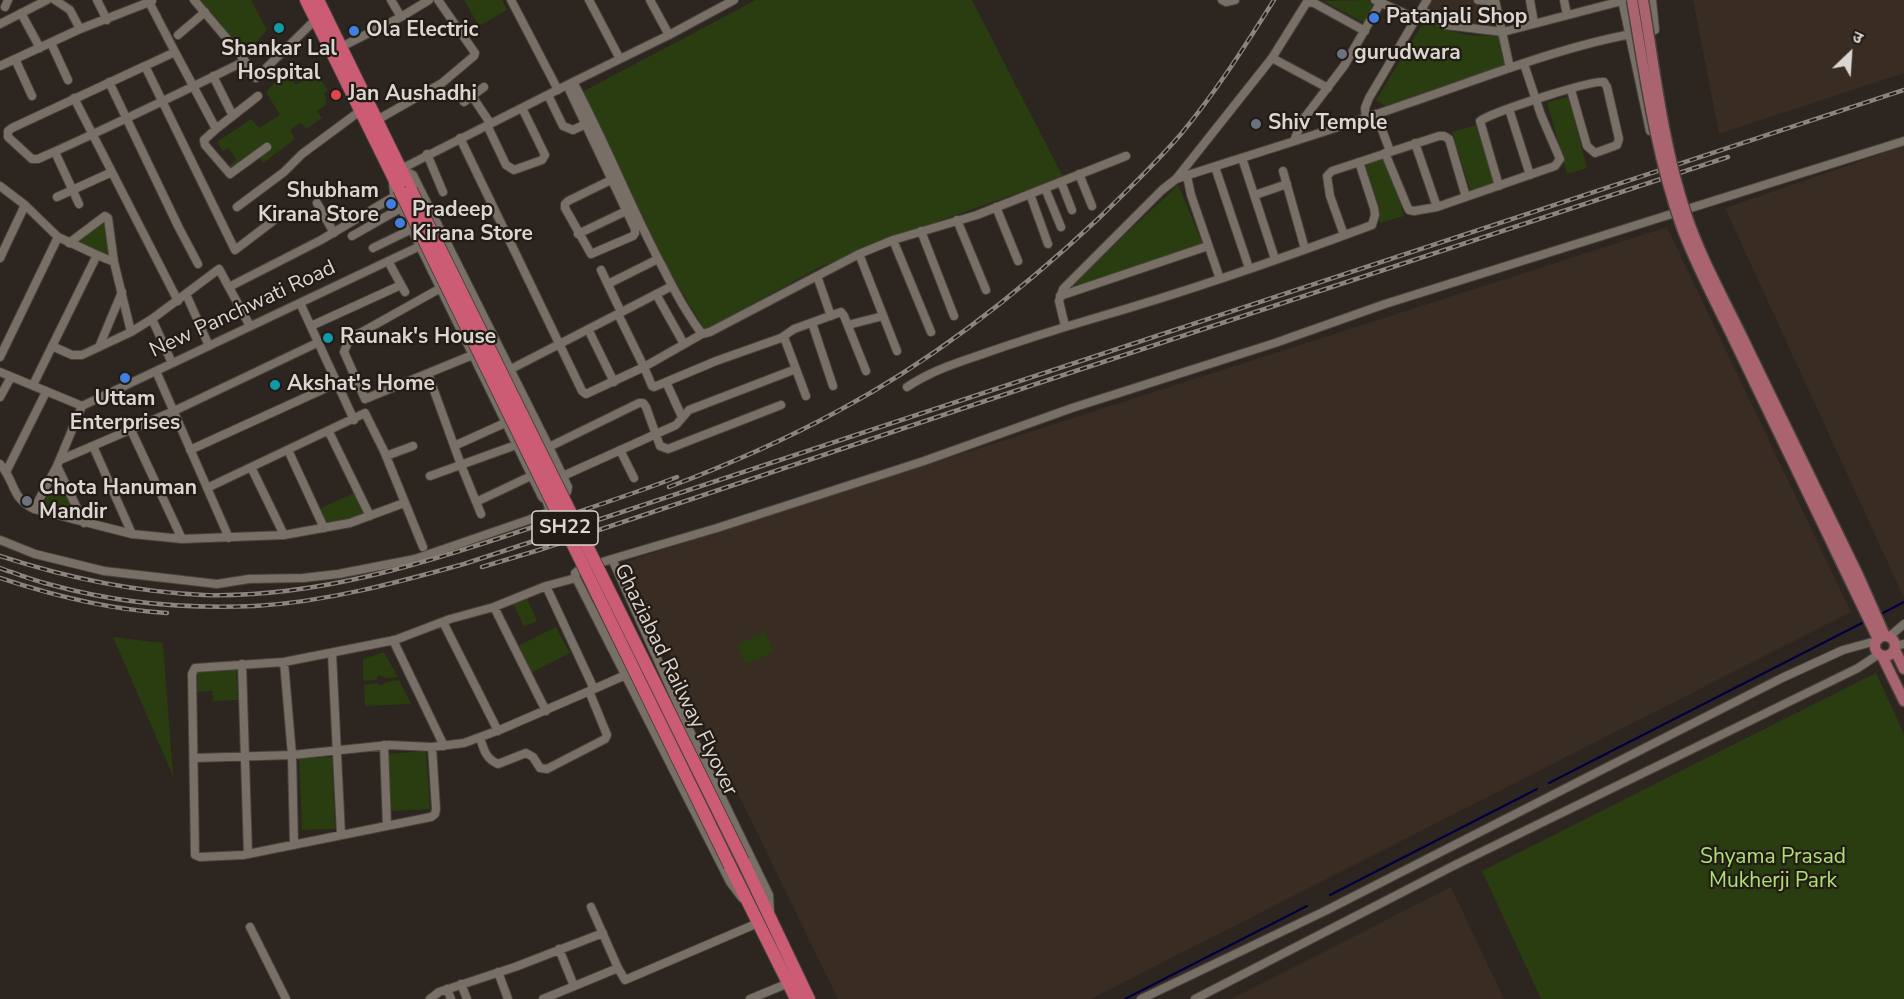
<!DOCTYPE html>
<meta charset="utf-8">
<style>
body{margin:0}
#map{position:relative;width:1904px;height:999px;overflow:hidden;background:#2d251f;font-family:"Nunito Sans","Noto Sans Devanagari",sans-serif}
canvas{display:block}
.north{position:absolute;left:1820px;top:24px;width:60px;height:60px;-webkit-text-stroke:4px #231b15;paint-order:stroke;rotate:25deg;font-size:16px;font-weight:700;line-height:24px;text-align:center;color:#dcd6d2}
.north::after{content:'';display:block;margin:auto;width:21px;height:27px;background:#dcd6d2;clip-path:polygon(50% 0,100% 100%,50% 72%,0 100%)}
</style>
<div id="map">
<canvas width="1904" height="999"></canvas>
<div class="north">उ</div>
</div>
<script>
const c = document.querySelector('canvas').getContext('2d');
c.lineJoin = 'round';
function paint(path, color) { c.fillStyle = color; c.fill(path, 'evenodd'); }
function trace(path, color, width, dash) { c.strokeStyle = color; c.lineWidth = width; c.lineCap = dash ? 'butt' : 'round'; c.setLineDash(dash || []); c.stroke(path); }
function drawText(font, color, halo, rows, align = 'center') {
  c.font = font + ' "Nunito Sans",sans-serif'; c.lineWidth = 4.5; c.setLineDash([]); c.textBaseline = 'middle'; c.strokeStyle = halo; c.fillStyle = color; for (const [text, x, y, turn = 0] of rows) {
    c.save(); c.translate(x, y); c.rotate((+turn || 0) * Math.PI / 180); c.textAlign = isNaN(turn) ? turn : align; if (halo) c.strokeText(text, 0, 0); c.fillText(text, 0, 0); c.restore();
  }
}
const built = new Path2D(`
 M1427,0h61l7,2 8,30 -46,-4 -35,-18z
 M1693,0h211v73l-185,61z
 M1904,146v452l-179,-390z
 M1667,227l184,385 -760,387h-253l-213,-437z
 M1451,887l53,112h-273z`);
const green = new Path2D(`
 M199,0h52l16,30 -23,26z
 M464,0h38l5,10 -28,16z
 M756,0h216l91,177 -141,50 -104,41 -113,62 -35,-57 -88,-181z
 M1367,0l8,4 -11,19 -41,-22z
 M1425,20c30,13 41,18 74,15l8,32 -120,40 -11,-7z
 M286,70l10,15 19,-13 13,18 -4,4 3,4 -2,2 2,4 -10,7 5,7 -16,11 -5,-7 -11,8 5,9 -32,24 -8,-10 -22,18 -4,-4 7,-8 -8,-11 -5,3 -6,-9 34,-23 8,9 21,-13 -14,-23z
 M1568,97l19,71 -20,6 -20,-72z
 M1476,125l19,58 -25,7 -18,-58z
 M1386,158l18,58 -24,7 -19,-58z
 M1178,185l25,59 -125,41 -6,-1z
 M104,219l8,38 -37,-15z
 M57,472l21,45 -36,-12z
 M356,492l10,23 -41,10 -6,-16z
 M527,598l10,23 -13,6 -11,-24z
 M556,627l14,26 -39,20 -13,-27z
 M765,632l9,20 -29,12 -8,-20z
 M113,637l50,6 10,133z
 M384,652l14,25 -12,1 -7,-3 -3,5 -13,1v-22z
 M236,669l2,31 -25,1 -1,-10 -15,1 -1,-20z
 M1876,673l28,61v265h-363l-59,-128z
 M399,680l12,24 -46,2 -1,-21 12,-2 6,3 4,-4z
 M426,751l4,58 -39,2 -4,-57z
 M332,757l3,72 -33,1 -3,-72z`);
const stream = new Path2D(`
 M1881,614l23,-12
 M1549,783l315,-161
 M1330,895l207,-106
 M1125,999l182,-93`);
const minor = new Path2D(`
 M55,0l15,10 10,19 72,-28
 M97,0l10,20
 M148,0l27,52 -30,14 90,184 38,-29
 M194,0l46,54 12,22 4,2 60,-59
 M391,0l10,17
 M511,0l47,90
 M589,0l31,59
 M650,0l19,35
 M1222,0l4,2 9,-2
 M1375,0l42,19
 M1478,0l17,2
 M1495,0l15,68
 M1530,0l4,23
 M1564,0l3,15
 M1622,0l28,131
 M5,7l3,-7
 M1422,10l23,15 58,7 119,-31
 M21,13l19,35
 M0,24l47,-24
 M178,35l27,-23
 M51,43l17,37
 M337,49l64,-32 28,-17
 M175,52l41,77 42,-33
 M1272,58l56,30
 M15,59l17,37
 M0,66l80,-37
 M145,66l-133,62 -4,3v6l24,22h6c70,-31 138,-64 207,-98
 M213,76l20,40
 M109,82l69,144 20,38
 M573,82l96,-47 65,-35
 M567,85l68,144v4l-2,3 -42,18 -26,-46v-4l3,-3 43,-21
 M548,95l15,31 10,4 13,-6
 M472,96l18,27
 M74,98l104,203
 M464,102l20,-15
 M1509,109l21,66
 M1376,114l14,37
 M1366,118l-1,-10 4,-10 58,-98
 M377,120l65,-37 32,-27 1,-3 -37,-53
 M487,125l19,40 8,5 28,-10 3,-5 -23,-47
 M216,129l-12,11 1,5 25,29 37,-27
 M460,138l122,253 4,3 58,-27 8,19 2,1 62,-26 65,-23 13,-9 47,-17 3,4 22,55
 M1294,141l8,-20 42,-55 38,-66
 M1415,143l22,64
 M55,152l24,52
 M1385,153l22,53 2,4 5,1 23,-4 118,-41 5,-7 -19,-44 -17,-51
 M427,154l16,38
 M1242,158l33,101
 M1215,167l34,101
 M401,169l172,-87c33,61 58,127 91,188 11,22 23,44 38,64l8,-2 149,-78 34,-14 84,-25 149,-59
 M1283,171l22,78
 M1079,174l13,32
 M1187,176l4,19 29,84
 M1176,179l96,-121 35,-56 7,1 51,28
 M1061,182l11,28
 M393,183l1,10 148,304 4,3 21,-8 1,-5 -19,-40 -136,-272 -12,-6
 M0,186l25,19 33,32 39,18
 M1499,186l-19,-65c13,-9 110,-41 124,-39l3,5 12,52 -2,6 -22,8 -8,-7 -16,-56
 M1045,188l16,39
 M1030,194l18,50
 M1255,195l32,-11
 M57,197l55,-25
 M317,203l17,30
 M237,207l47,-35 18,-18 58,-43
 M996,207l22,54
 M957,220l29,70
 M921,231l33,85
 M578,234l48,-23
 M1344,235l-14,-39 -3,-20 5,-5 107,-35h5l5,3 17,58
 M352,236l49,-28
 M893,240l38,92
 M69,243l36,-27 3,2 6,44
 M373,248l39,-19
 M859,254l38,97
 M0,258l25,-53
 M388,261l17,31
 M601,270l20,42
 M817,276l14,40
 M608,284l50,-25
 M229,287l92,-47 74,-44
 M439,289l-77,43 -12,5 -6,15 21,47 110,-45
 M186,294l23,52
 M656,294l28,50
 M1060,296l148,-50
 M300,303l54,117
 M618,314l26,53 58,-33
 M152,319l20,44
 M812,323l21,63
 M848,325l35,-9
 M311,326l90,-41
 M1065,326l-6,-25 4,-12 99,-99 14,-11c76,-25 154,-48 230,-75 80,-27 165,-62 249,-74l-3,-30
 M588,329l26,53
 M784,337l22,59
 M52,346l20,9h10l49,-23 21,-13 67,-50 31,57
 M99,347l23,-55
 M0,357l58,-120
 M511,369l161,-83
 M156,371l73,167
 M0,372l82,34 -25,60 -23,43
 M428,374l33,91 20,49
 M666,382l16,35
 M33,385l64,-130 17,7 17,70
 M907,387c21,-14 43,-22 67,-30 40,-14 80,-27 121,-39 94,-27 186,-59 277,-93l3,-10 -1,-7 -15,-46
 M0,397l11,-20
 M82,406l338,-160
 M131,430l51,109
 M329,432l41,84
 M93,446l39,88
 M454,446l51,-23
 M549,447l90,-44h4l3,4 14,39 8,3 113,-44
 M190,450l147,-67
 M288,450l36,78
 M620,450l14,28
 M386,456l27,-10
 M60,460l114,-49 145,-69
 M0,464c16,18 10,33 34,45l98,25 50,5 102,-4 66,-12 54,-20
 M57,466l27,57
 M251,467l33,68
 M6,472l40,-80
 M430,476l86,-31
 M563,476l113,-51 13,-15 107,-41
 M207,488l158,-75 19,38 39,96
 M476,502l55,-26
 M0,540l35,14 69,17 113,13 32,-5 54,-1 35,-4 62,-12 15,-3 122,-42 13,-6 -4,-11
 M612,559l105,-31 207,-67 148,-53 203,-65 110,-39 519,-163
 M546,586l48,103 36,-16
 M494,607l52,104
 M443,622l55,109
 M1889,637l15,-13
 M393,640l51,106
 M1895,646l9,-2
 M332,653l9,182
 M284,662l8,93 2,90
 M242,664l6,190
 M480,738c4,12 6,21 18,26l28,-11 7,4 7,11 7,1 58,-30 2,-4 -18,-44
 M384,745l3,81
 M432,747l4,62 -1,5 -4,3 -188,38 -43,2 -5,-2 -3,-181 3,-6 89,-6 111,-22 55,-21 44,-12 52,-21 30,-8
 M195,758l97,-3 97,-10 43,2 32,-4 38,-14 92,-40
 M742,898l-12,-16 -154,-304 -1,-5 5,-4 32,-10 81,179 76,157 1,17
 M591,907l27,61 7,12 133,-57
 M250,927l36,72
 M559,949l15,37
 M498,972l10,27
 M461,984l6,15
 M447,989l4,10
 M430,999l9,-7 76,-25 88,-34
 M543,999l75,-31
 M750,999l41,-17
 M1141,999l184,-88 457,-233 61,-28 33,-9
 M1195,999l260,-134 403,-197 21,-14`);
const major = new Path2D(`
 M1745,343l113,232 27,61
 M1736,344l142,295
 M1875 646a10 10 0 1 1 20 0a10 10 0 1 1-20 0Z
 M1895,650l9,19
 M1882,656l22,45`);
const highway = new Path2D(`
 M306,0l93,189
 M318,0l93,190
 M743,861l66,138
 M730,866l66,133`);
const rail = new Path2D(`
 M669,487c58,-22 114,-46 169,-76 96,-51 182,-119 261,-193 28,-27 57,-55 82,-84 35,-42 64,-88 93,-134
 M0,556c67,22 134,36 204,39 111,3 219,-31 323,-66 50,-17 101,-33 150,-52
 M482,567l57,-17 497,-166 692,-227
 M0,568c17,6 34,13 52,17 65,18 135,24 203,21 71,-4 140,-23 209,-42l1440,-474
 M0,578c54,18 110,32 167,35`);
const majorBridge = new Path2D(`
 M1632,0c13,76 24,155 50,228 15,40 36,78 54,116
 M1643,0c12,71 20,146 43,214 15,45 39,87 59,129`);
const highwayBridge = new Path2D(`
 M399,189l331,677
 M411,190l332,671`);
const markers = [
 [1374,18,6,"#3f7fe0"],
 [279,28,6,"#0f9aa8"],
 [354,31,6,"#3f7fe0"],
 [1342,54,6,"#6b7280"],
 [336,95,6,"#e0444e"],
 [1256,124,6,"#6b7280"],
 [391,204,6,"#3f7fe0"],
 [400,223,6,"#3f7fe0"],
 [328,338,6,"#0f9aa8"],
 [125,378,6,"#3f7fe0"],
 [275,385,6,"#0f9aa8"],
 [27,501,6,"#6b7280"]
];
const shields = [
 [565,528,66]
];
const shieldNames = [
 ["SH22",565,528]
];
const poiNames = [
 ["Patanjali Shop",1386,18],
 ["Ola Electric",366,31],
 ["Shankar Lal",279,50,"center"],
 ["Hospital",279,74,"center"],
 ["gurudwara",1354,54],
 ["Jan Aushadhi",348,95],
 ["Shiv Temple",1268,124],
 ["Shubham",379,192,"right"],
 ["Kirana Store",379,216,"right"],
 ["Pradeep",412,211],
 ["Kirana Store",412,235],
 ["Raunak's House",340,338],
 ["Akshat's Home",287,385],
 ["Uttam",125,400,"center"],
 ["Enterprises",125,424,"center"],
 ["Chota Hanuman",39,489],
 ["Mandir",39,513]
];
const streetNames = [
 ["New Panchwati Road",243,310,-25],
 ["Ghaziabad Railway Flyover",675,680,64]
];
const parkNames = [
 ["Shyama Prasad",1773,858],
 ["Mukherji Park",1773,882]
];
paint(built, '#392c22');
paint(green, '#293d10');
trace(stream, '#000041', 2);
trace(minor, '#49423d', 10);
trace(major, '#49423d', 13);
trace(highway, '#49423d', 14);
trace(minor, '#786f67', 8);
trace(major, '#aa646f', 10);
trace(highway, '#cc5c74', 12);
trace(rail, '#8a837e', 4.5);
trace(rail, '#231b15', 2, [7]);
trace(majorBridge, '#49423d', 13, []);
trace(highwayBridge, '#49423d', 14, []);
trace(majorBridge, '#aa646f', 10);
trace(highwayBridge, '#cc5c74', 12);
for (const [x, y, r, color] of markers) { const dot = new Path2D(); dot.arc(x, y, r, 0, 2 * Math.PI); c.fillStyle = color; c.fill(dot); trace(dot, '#231b15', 2); }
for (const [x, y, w] of shields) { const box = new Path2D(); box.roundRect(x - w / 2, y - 17, w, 34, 4.5); c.fillStyle = '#231b15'; c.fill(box); trace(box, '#dcd6d2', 1.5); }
drawText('bold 20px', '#dcd6d2', null, shieldNames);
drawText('bold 21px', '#dcd6d2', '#231b15', poiNames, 'left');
drawText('21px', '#dcd6d2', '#231b15', streetNames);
drawText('21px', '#ade172', '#231b15', parkNames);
</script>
